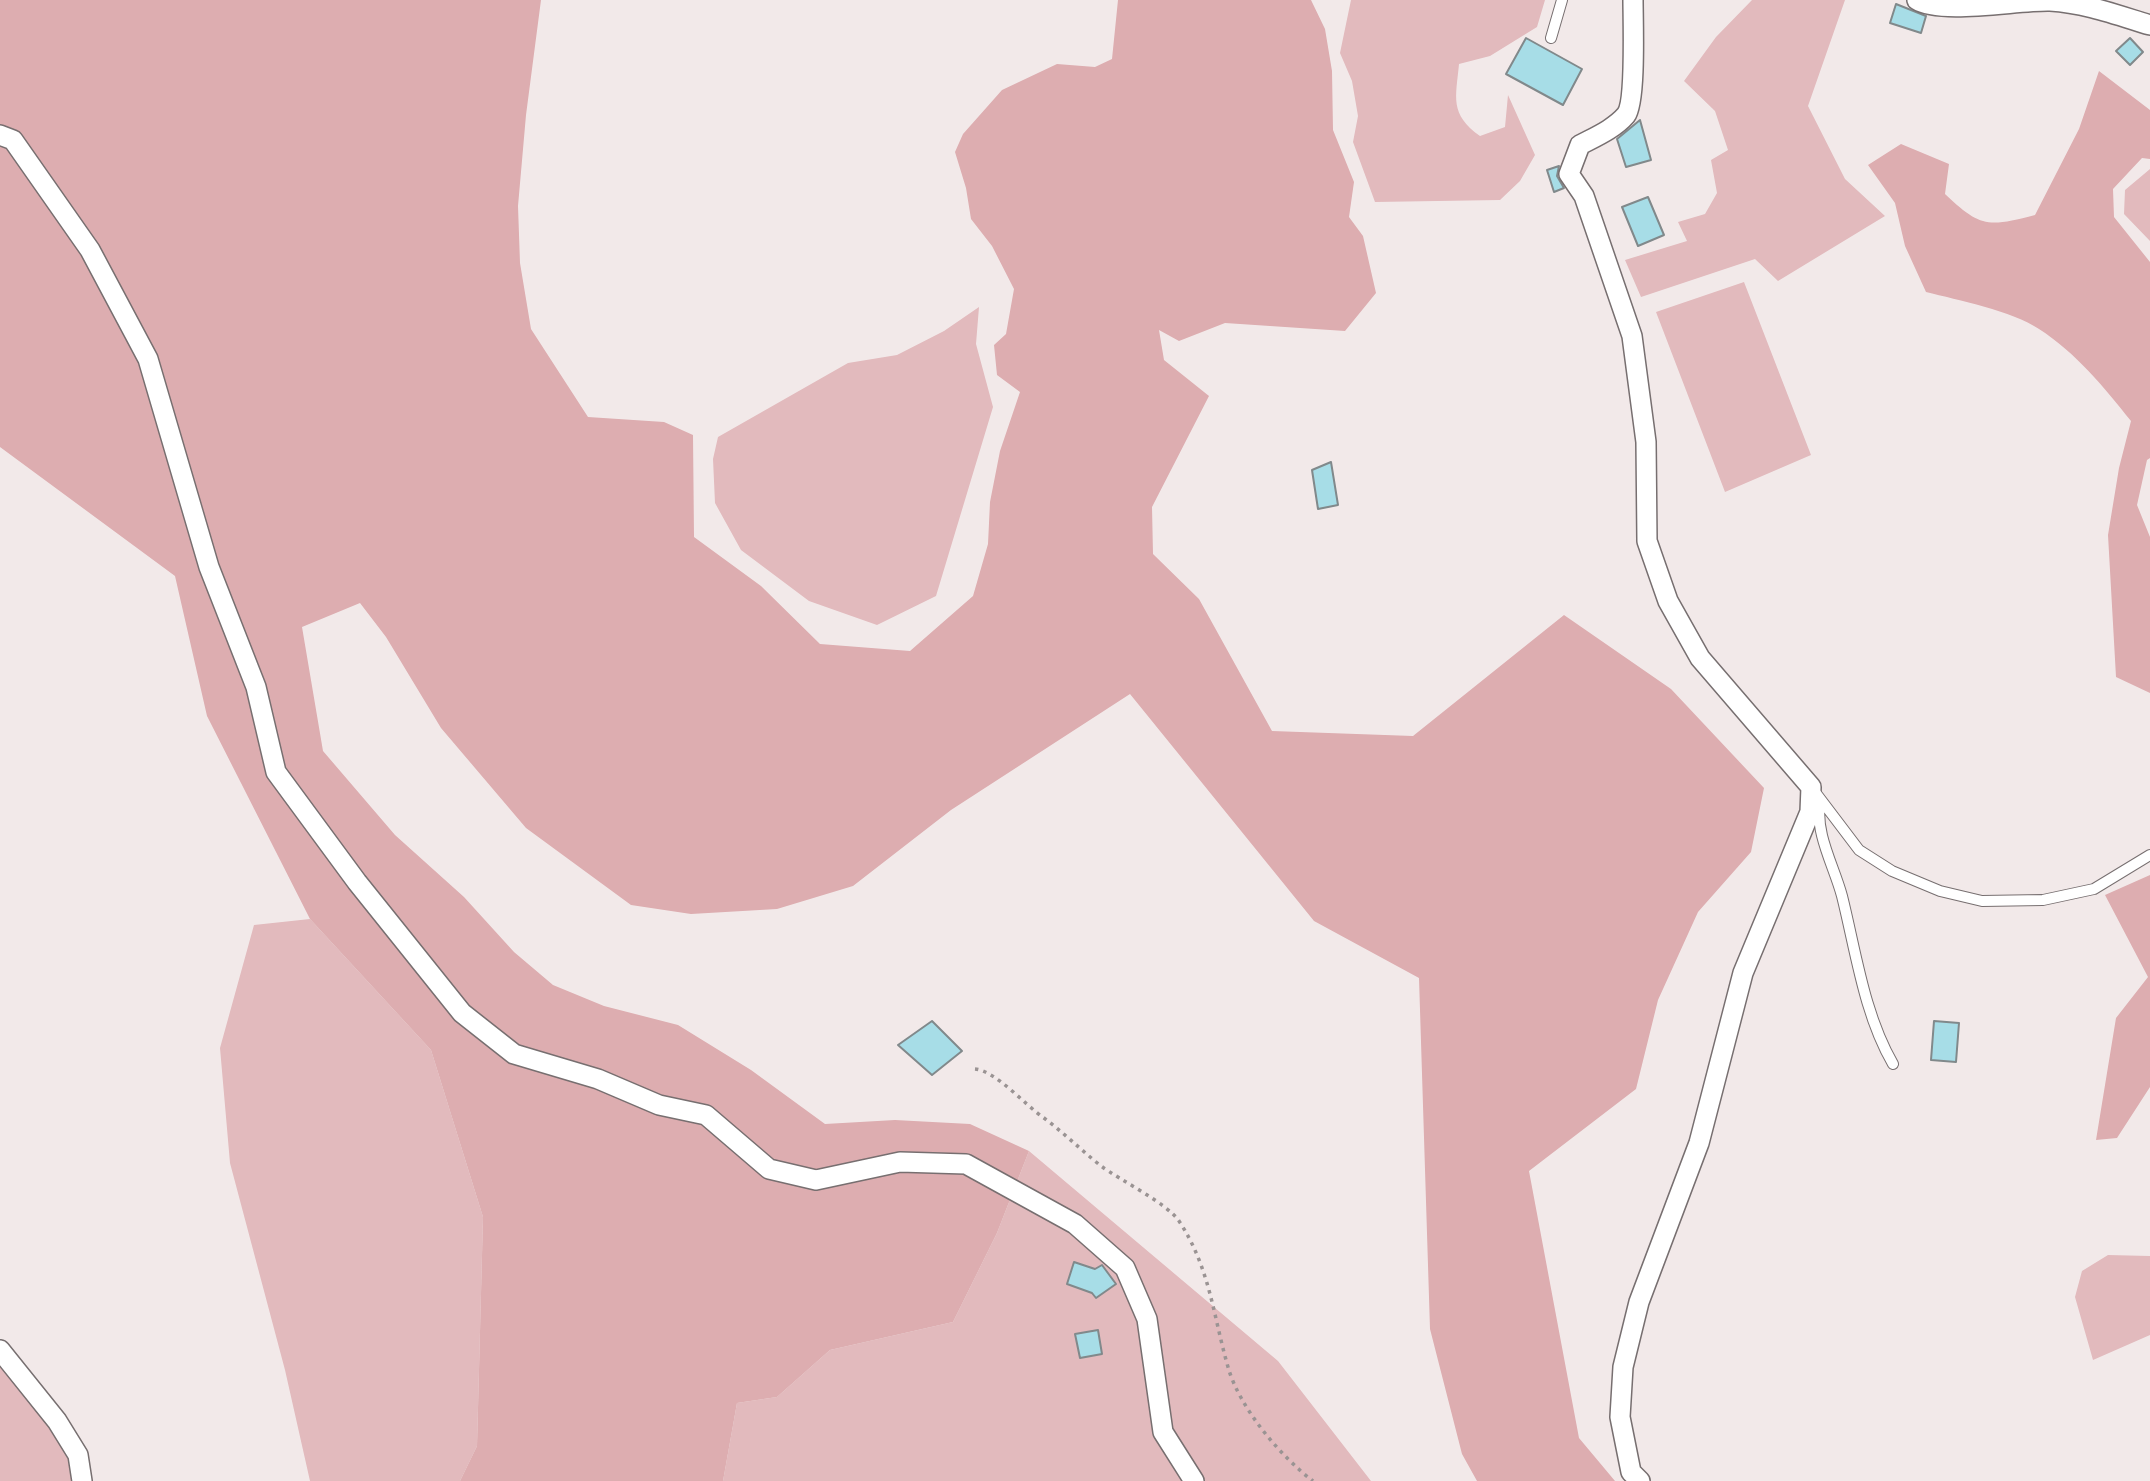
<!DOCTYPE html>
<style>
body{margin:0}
canvas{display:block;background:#f2e9e9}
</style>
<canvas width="2150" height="1481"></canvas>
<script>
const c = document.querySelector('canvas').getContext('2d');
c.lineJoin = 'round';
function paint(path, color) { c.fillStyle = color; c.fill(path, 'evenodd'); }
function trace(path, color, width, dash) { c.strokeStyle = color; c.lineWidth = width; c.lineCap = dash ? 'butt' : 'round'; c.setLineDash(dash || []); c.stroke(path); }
const green = new Path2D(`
 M1351,0h194l-8,27 -47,29 -31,8c-3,33 -10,50 21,72l25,-9 3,-32 27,60 -15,26 -20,19 -125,2 -22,-60 5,-26 -6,-35 -12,-28z
 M1752,0h93l-37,106 37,73 40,37 -107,65 -23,-22 -114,38 -16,-37 62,-19 -9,-19 27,-8 12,-21 -6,-33 17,-10 -13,-39 -31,-30 32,-44z
 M2150,169v72l-26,-27 1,-24z
 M1744,282l67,173 -86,37 -69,-180z
 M979,307l-3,37 17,63 -57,189 -59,29 -68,-24 -68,-51 -26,-47 -2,-44 5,-22 130,-74 49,-8 47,-24z
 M310,919l121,131 52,167 -6,229 -17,35h-150l-25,-111 -55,-207 -10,-115 34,-123z
 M1029,1151l249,210 93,120h-648l14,-78 40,-6 53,-47 123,-28 44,-89z
 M2108,1255l42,1v79l-57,25 -18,-63 7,-26z
 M0,1358l67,89 8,34h-75z`);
const forest = new Path2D(`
 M0,0h541l-15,115 -8,91 2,57 11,66 57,88 76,5 29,13 1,102 67,49 59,58 90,7 63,-55 15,-52 2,-42 10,-51 20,-59 -23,-17 -3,-30 12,-11 8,-45 -22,-43 -21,-27 -5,-31 -11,-36 8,-18 39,-44 55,-26 38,3 17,-8 6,-59h193l14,29 7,42 1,59 21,52 -5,35 14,19 13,57 -31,38 -120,-8 -46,18 -20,-11 5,30 45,36 -57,111 1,47 46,45 73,132 141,5 151,-121 107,74 93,99 -13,64 -53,60 -40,88 -22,89 -107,82 50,267 36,43h-138l-15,-27 -32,-125 -11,-351 -105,-57 -184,-227 -179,116 -98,76 -76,23 -86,5 -60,-9 -105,-77 -85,-100 -55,-91 -26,-34 -58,24 21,124 72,84 69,62 50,55 39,33 51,21 74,19 73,45 74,54 70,-4 75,4 59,27 -32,82 -44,89 -123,28 -53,47 -40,6 -14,78h-263l17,-35 6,-229 -52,-167 -121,-131 -103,-203 -32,-140 -175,-129z
 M2099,71l51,39v49l-8,-1 -29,31 1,28 36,45v196l-3,2 -10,45 13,32v156l-34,-16 -8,-142 11,-67 12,-47c-27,-34 -55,-68 -92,-92 -27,-18 -81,-29 -113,-37l-21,-46 -10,-43 -27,-38 33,-21 48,20 -4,30c36,34 43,33 90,21l44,-86z
 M2150,875v212l-33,51 -21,2 20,-122 32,-41 -43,-82z`);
const building = new Path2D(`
 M1896,4l30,12 -5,17 -31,-10z
 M1526,38l56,31 -19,36 -57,-31z
 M2130,38l13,14 -13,13 -14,-14z
 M1640,120l11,40 -25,7 -9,-28z
 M1559,166l-2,10 7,12 -10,4 -7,-22z
 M1648,197l16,38 -26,11 -16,-39z
 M1331,462l7,43 -20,4 -6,-39z
 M932,1021l30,30 -30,24 -34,-30z
 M1934,1021l25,2 -3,39 -25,-2z
 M1074,1262l21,7 7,-4 14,19 -20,14 -4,-5 -25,-9z
 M1098,1330l4,24 -22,4 -5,-24z`);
const path = new Path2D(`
 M975,1069c21,2 50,36 69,49 20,15 37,32 57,48 19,14 67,38 78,55 31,47 34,94 49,146 11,40 52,89 85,114`);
const lane = new Path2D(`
 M1551,38l11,-38
 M1812,788l47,62 33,21 48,20 42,10 61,-1 51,-11 56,-34
 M1820,803c-5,31 14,63 22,93 14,56 22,118 51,168`);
const street = new Path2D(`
 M1633,0c0,21 3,102 -7,115 -12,14 -31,22 -46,30l-11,29 15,22 48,140 14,106 1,99 21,60 32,57 111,129 -1,25 -67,161 -44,170 -60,159 -16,65 -3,50 11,55 9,9
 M1917,0c24,15 102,0 133,1 35,2 67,14 100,24
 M0,135l13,5 77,110 58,109 61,208 47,120 20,85 81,110 105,131 52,41 84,25 61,26 47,10 63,54 47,11 84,-18 66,2 109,60 50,44 22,51 16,113 31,49
 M0,1350l57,71 21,34 4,26`);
paint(green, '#e2babd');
paint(forest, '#ddadb0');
paint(building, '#a7dde7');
trace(building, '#81898b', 2);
trace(lane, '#776f70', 12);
trace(street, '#776f70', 22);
trace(path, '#9a9393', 3.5, [3.5, 5]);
trace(lane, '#fff', 10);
trace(street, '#fff', 19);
</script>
